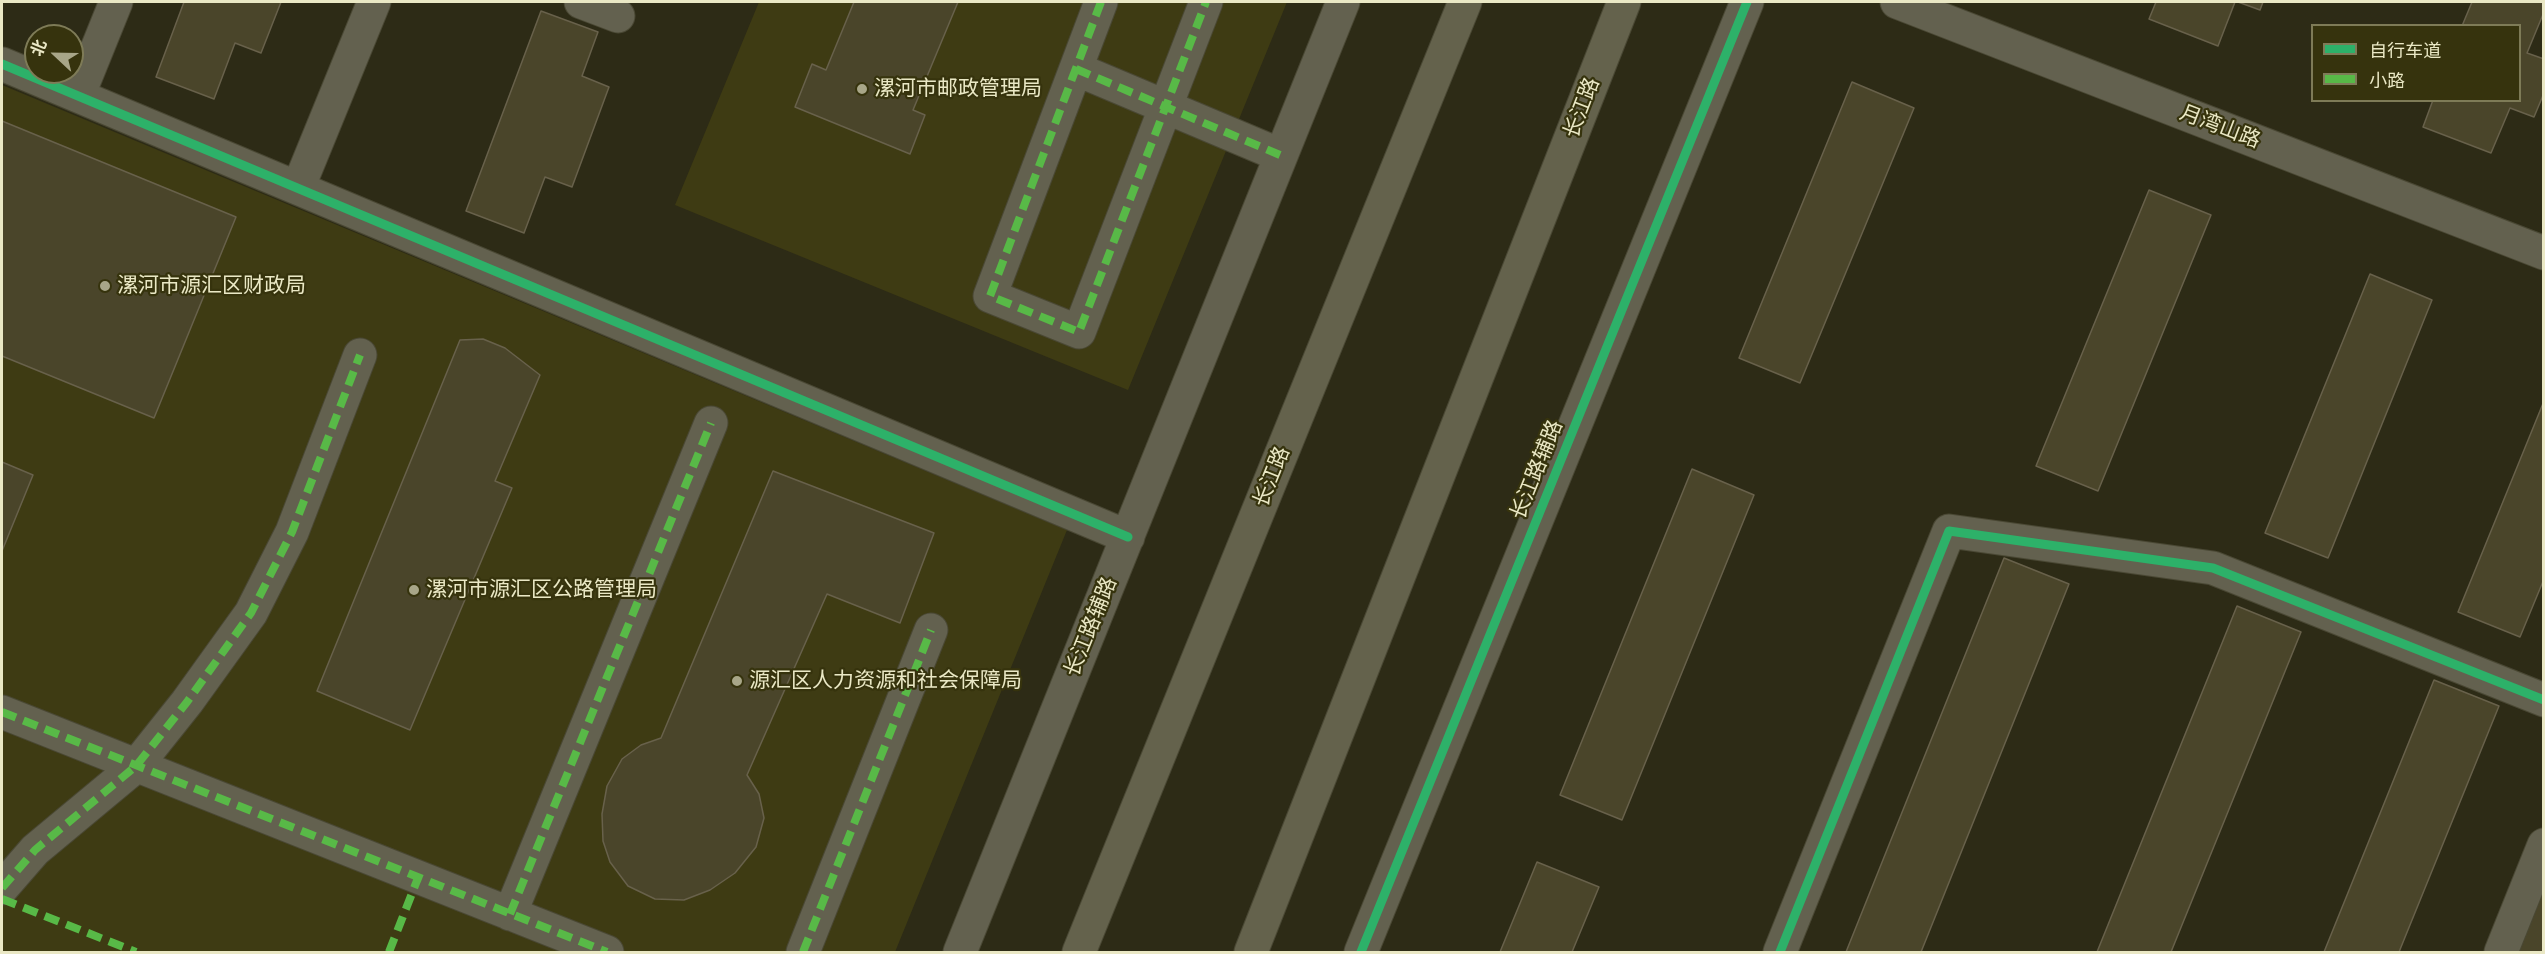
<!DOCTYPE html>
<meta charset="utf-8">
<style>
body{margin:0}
#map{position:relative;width:2545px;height:954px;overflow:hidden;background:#2d2b16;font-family:Figtree,"Noto Sans SC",sans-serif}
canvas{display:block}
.frame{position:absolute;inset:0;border:3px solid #eae8c5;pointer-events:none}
.legend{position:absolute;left:2311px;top:24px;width:210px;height:78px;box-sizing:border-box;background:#36330d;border:2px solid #7e7b57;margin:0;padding:8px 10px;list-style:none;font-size:18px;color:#eae8c5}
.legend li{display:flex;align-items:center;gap:12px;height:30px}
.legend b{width:30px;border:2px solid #7e7b57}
.north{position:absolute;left:24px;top:24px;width:60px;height:60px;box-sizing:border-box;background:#36330d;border:2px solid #7e7b57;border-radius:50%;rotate:292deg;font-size:16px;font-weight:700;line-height:24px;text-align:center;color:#eae8c5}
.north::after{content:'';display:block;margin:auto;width:21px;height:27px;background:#a8a688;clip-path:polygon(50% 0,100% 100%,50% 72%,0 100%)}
</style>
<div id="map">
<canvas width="2545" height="954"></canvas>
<div class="frame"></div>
<ul class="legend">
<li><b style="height:8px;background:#2db169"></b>自行车道</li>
<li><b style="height:8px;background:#58b947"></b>小路</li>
</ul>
<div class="north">北</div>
</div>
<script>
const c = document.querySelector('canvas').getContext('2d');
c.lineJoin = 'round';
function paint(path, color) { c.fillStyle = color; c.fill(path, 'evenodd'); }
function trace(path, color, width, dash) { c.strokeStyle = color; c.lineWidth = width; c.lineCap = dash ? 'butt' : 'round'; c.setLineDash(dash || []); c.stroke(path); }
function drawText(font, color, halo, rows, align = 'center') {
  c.font = font + ' Figtree,"Noto Sans SC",sans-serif'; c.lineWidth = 4.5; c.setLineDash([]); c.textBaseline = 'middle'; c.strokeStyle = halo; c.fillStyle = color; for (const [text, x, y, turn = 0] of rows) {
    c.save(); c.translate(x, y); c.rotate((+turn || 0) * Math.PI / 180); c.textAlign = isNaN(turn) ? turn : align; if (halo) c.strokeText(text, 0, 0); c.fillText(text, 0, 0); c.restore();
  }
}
const built = new Path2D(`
 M759,2h528l-159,388 -453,-185z
 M2,85l1065,445 -172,422h-893z`);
const building = new Path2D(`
 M184,2h97l-20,51 -26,-10 -21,56 -58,-22z
 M854,2h104l-45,108 12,5 -15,39 -115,-47 17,-43 14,6z
 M2156,2h79l-17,44 -69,-27z
 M2238,2h25l-3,8z
 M2472,2h72v10l-17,41 17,6v34l-10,24 -24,-9 -19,45 -68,-26 10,-27h87v-74h-58z
 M541,11l57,21 -16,44 27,11 -37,100 -27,-10 -21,56 -58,-22z
 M1852,82l62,26 -114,275 -61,-25z
 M2,121l234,96 -82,201 -152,-62z
 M2149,190l62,25 -113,276 -62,-25z
 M2370,274l62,26 -104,258 -63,-25z
 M483,339l22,9 35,27 -45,106 17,7 -102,242 -93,-39 143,-351z
 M2544,401v178l-24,58 -62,-25z
 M2,462l31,13 -31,76z
 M1692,469l62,26 -132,325 -62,-25z
 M773,471l161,62 -34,90 -73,-29 -80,181 12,19 5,24 -8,29 -21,26 -25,17 -26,10 -29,-1 -27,-13 -18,-24 -7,-21 -1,-27 5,-28 15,-27 19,-14 20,-7z
 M2004,558l65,26 -148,368h-75z
 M2237,606l64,26 -130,320h-74z
 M2434,680l65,26 -100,246h-75z
 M1537,862l62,25 -27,65h-72z
 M2544,868v84h-34z`);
const street = new Path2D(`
 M581,2l37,14
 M1101,2l-111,294 89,36 127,-330
 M1897,2l647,251
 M2,64l1126,473
 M1076,69l204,86
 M78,96l38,-94
 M298,188l76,-186
 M2,712l605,240
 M2,888l33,-38 101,-84 51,-64 64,-89 41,-81 68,-177
 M510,914l201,-491
 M803,952l128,-322
 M960,952l383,-950
 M1361,952l386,-950
 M1780,952l169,-421 264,37 331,132
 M2501,952l43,-107`);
const secondary = new Path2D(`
 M1079,952l386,-950
 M1251,952l373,-950`);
const quiet = new Path2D(`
 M1101,2l-111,294 89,36 127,-330
 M1076,69l204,86
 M2,712l605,240
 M2,888l33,-38 101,-84 51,-64 64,-89 41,-81 68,-177
 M2,899l134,53
 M510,914l201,-491
 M389,952l29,-74
 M803,952l128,-322`);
const cycleway = new Path2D(`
 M2,64l1126,473
 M1361,952l386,-950
 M1780,952l169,-421 264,37 331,132`);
const markers = [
 [862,89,6,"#a8a688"],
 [105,286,6,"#a8a688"],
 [414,590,6,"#a8a688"],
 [737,681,6,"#a8a688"]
];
const poiNames = [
 ["漯河市邮政管理局",874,89],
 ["漯河市源汇区财政局",117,286],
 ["漯河市源汇区公路管理局",426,590],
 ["源汇区人力资源和社会保障局",749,681]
];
const streetNames = [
 ["长江路",1582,108,-69],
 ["月湾山路",2220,127,21],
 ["长江路辅路",1537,470,-68],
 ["长江路",1272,477,-68],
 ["长江路辅路",1091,627,-68]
];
paint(built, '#3e3b13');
paint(building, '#4a452a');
trace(building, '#68614b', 1.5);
trace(street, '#4a4834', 35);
trace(secondary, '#4a4834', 35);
trace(street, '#63614f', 33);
trace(secondary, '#64624c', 33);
trace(quiet, '#58b947', 8, [15, 8]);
trace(cycleway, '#2db169', 9);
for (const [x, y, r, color] of markers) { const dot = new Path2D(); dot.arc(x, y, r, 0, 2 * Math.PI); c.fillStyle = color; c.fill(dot); trace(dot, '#36330d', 2); }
drawText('21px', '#eae8c5', '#36330d', poiNames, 'left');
drawText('21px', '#eae8c5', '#36330d', streetNames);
</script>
